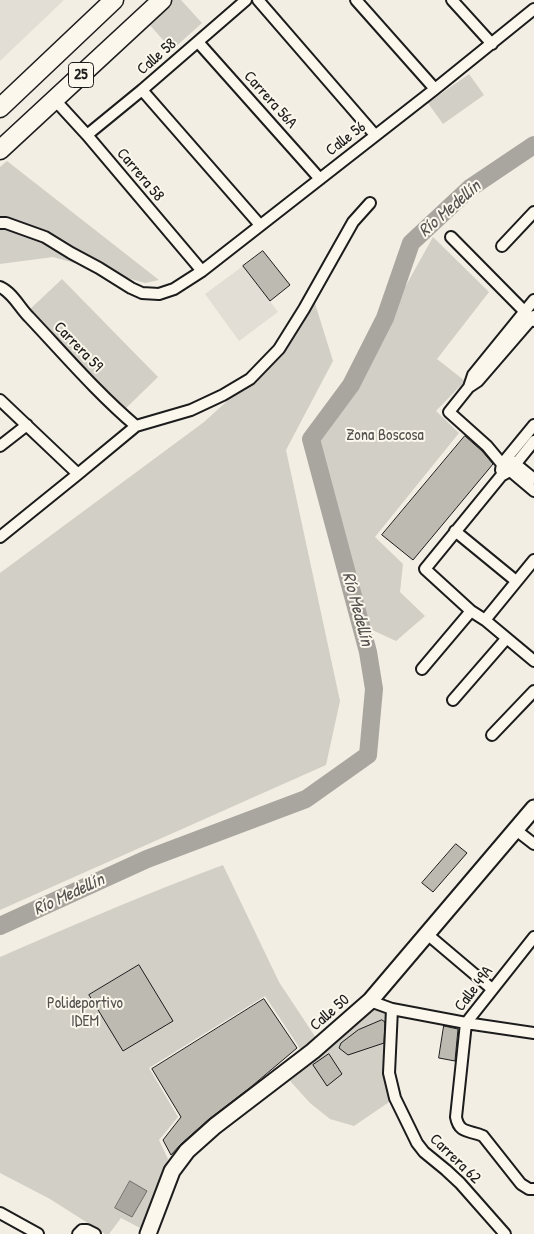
<!DOCTYPE html>
<meta charset="utf-8">
<style>
body{margin:0}
canvas{display:block;background:#f2eee4}
</style>
<canvas width="534" height="1234"></canvas>
<script>
const c = document.querySelector('canvas').getContext('2d');
c.lineJoin = 'round';
function paint(path, color) { c.fillStyle = color; c.fill(path, 'evenodd'); }
function trace(path, color, width, dash) { c.strokeStyle = color; c.lineWidth = width; c.lineCap = dash ? 'butt' : 'round'; c.setLineDash(dash || []); c.stroke(path); }
function drawText(font, color, halo, rows, align = 'center') {
  c.font = font + ' "Patrick Hand",sans-serif'; c.lineWidth = 4; c.setLineDash([]); c.textBaseline = 'middle'; c.strokeStyle = halo; c.fillStyle = color; for (const [text, x, y, turn = 0] of rows) {
    c.save(); c.translate(x, y); c.rotate((+turn || 0) * Math.PI / 180); c.textAlign = isNaN(turn) ? turn : align; if (halo) c.strokeText(text, 0, 0); c.fillText(text, 0, 0); c.restore();
  }
}
const built = new Path2D(`
 M0,0h64l-64,61z
 M243,266l35,46 -39,29 -34,-47z`);
const green = new Path2D(`
 M173,0h8l21,23 -30,27 -24,-27z
 M469,74l15,21 -41,29 -15,-21z
 M7,161l152,119 -14,3 -92,-26 -53,7v-97z
 M433,237l56,55 -52,67 28,22 -29,30 23,22 -84,104 28,27 -3,28 25,24 -29,25 -26,-12 -53,-184z
 M62,279l96,98 -36,35 -96,-99z
 M313,297l20,64 -47,89 54,251 -14,64 -326,145v-337l204,-151 76,-69z
 M223,865l56,117 39,59 -17,9 -36,-54 -116,72 29,49 -19,23 9,19 -26,70 -21,-11 -12,16h-4l-55,-35 -50,-26v-216c74,-32 147,-64 223,-92z
 M370,1001l22,8 -3,64 6,25 -41,28 -24,-7 -20,-16 -28,-31z`);
const water = new Path2D(`
 M130,1181l17,10 -15,26 -17,-9z`);
const river = new Path2D(`
 M0,926l147,-67 159,-60 62,-44 6,-66 -6,-37 -57,-213 40,-54 34,-67 26,-75 59,-55 64,-43`);
const building = new Path2D(`
 M263,251l27,34 -20,16 -27,-35z
 M465,436l17,15 11,13 -80,96 -31,-25z
 M456,844l11,9 -34,39 -11,-9z
 M139,965l34,56 -50,30 -34,-56z
 M264,999l33,49 -45,38 -43,33 -28,25 -10,11 -8,-15 18,-23 -29,-48z
 M382,1020l3,2 -1,21 -36,12 -9,-7 2,-5 17,-13z
 M444,1026l14,3 -3,32 -16,-3z
 M329,1054l13,20 -15,12 -14,-21z`);
const minor = new Path2D(`
 M258,0l117,135
 M356,0l79,89
 M452,0l40,44
 M198,42l122,137
 M142,90l118,135
 M54,99l33,36 115,136
 M87,135l55,-45 104,-90
 M0,223h6l39,14 26,16 28,15 32,20 11,5 17,1 15,-5 28,-18 233,-182 99,-80
 M451,237l83,84
 M502,246l32,-34
 M0,287c12,5 20,21 29,30 34,36 69,77 107,109
 M534,316l-56,65 -9,6 -20,25 38,34 15,18 32,27
 M469,387l4,-12 61,-75
 M0,400l78,74
 M534,441l-24,30 -9,5 -76,93 46,42 14,9 49,41
 M0,446l27,-21
 M512,461l22,18
 M501,470l1,-6 32,-39
 M455,531l61,50
 M0,537l78,-63 58,-48 55,-16 32,-15 27,-16 29,-30 25,-40 49,-87 17,-19
 M485,620l49,-60
 M422,669l49,-58
 M453,700l53,-61
 M492,735l42,-44
 M516,830l18,14
 M427,934l65,55
 M534,937l-68,86 -10,94c3,17 14,13 27,19l38,48 8,5h5
 M370,1001l22,8 74,14 68,10
 M392,1009l-3,64 6,25 22,45 7,9 22,18 14,13 45,51
 M0,1213l38,21
 M78,1234l4,-4h5l8,4`);
const secondary = new Path2D(`
 M148,1234l24,-63 15,-20 28,-25 98,-75 57,-50 164,-193`);
const trunk = new Path2D(`
 M0,108l114,-108
 M0,150l162,-150`);
const shields = [
 [81,75,25]
];
const shieldNames = [
 ["25",81,75]
];
const streetNames = [
 ["Calle 58",157,57,-41],
 ["Carrera 56A",270,100,48],
 ["Calle 56",346,139,-38],
 ["Carrera 58",140,175,50],
 ["Carrera 59",78,347,46],
 ["Calle 49A",474,989,-53],
 ["Calle 50",330,1013,-41],
 ["Carrera 62",455,1159,44]
];
const parkNames = [
 ["Zona Boscosa",385,436],
 ["Polideportivo",85,1004],
 ["IDEM",85,1022]
];
const waterNames = [
 ["Río Medellín",450,209,-41],
 ["Río Medellín",357,609,75],
 ["Río Medellín",69,895,-25]
];
paint(built, '#e2ded5');
paint(green, '#d2cfc6');
paint(water, '#a9a6a0');
trace(water, '#716f6b', 1);
trace(river, '#a9a6a0', 18);
paint(building, '#bdbab1');
trace(building, '#1c1c1c', 1);
trace(minor, '#1c1c1c', 14);
trace(secondary, '#1c1c1c', 19);
trace(trunk, '#1c1c1c', 21);
trace(minor, '#fbf7ec', 10);
trace(secondary, '#fbf7ec', 15);
trace(trunk, '#fbf7ec', 18);
for (const [x, y, w] of shields) { const box = new Path2D(); box.roundRect(x - w / 2, y - 12.5, w, 25, 4); c.fillStyle = '#fbf7ec'; c.fill(box); trace(box, '#1c1c1c', 1); }
drawText('bold 15px', '#1c1c1c', null, shieldNames);
drawText('16px', '#1c1c1c', '#fbf7ec', streetNames);
drawText('16px', '#53524f', '#fbf7ec', parkNames);
drawText('italic 18px', '#545351', '#fbf7ec', waterNames);
</script>
